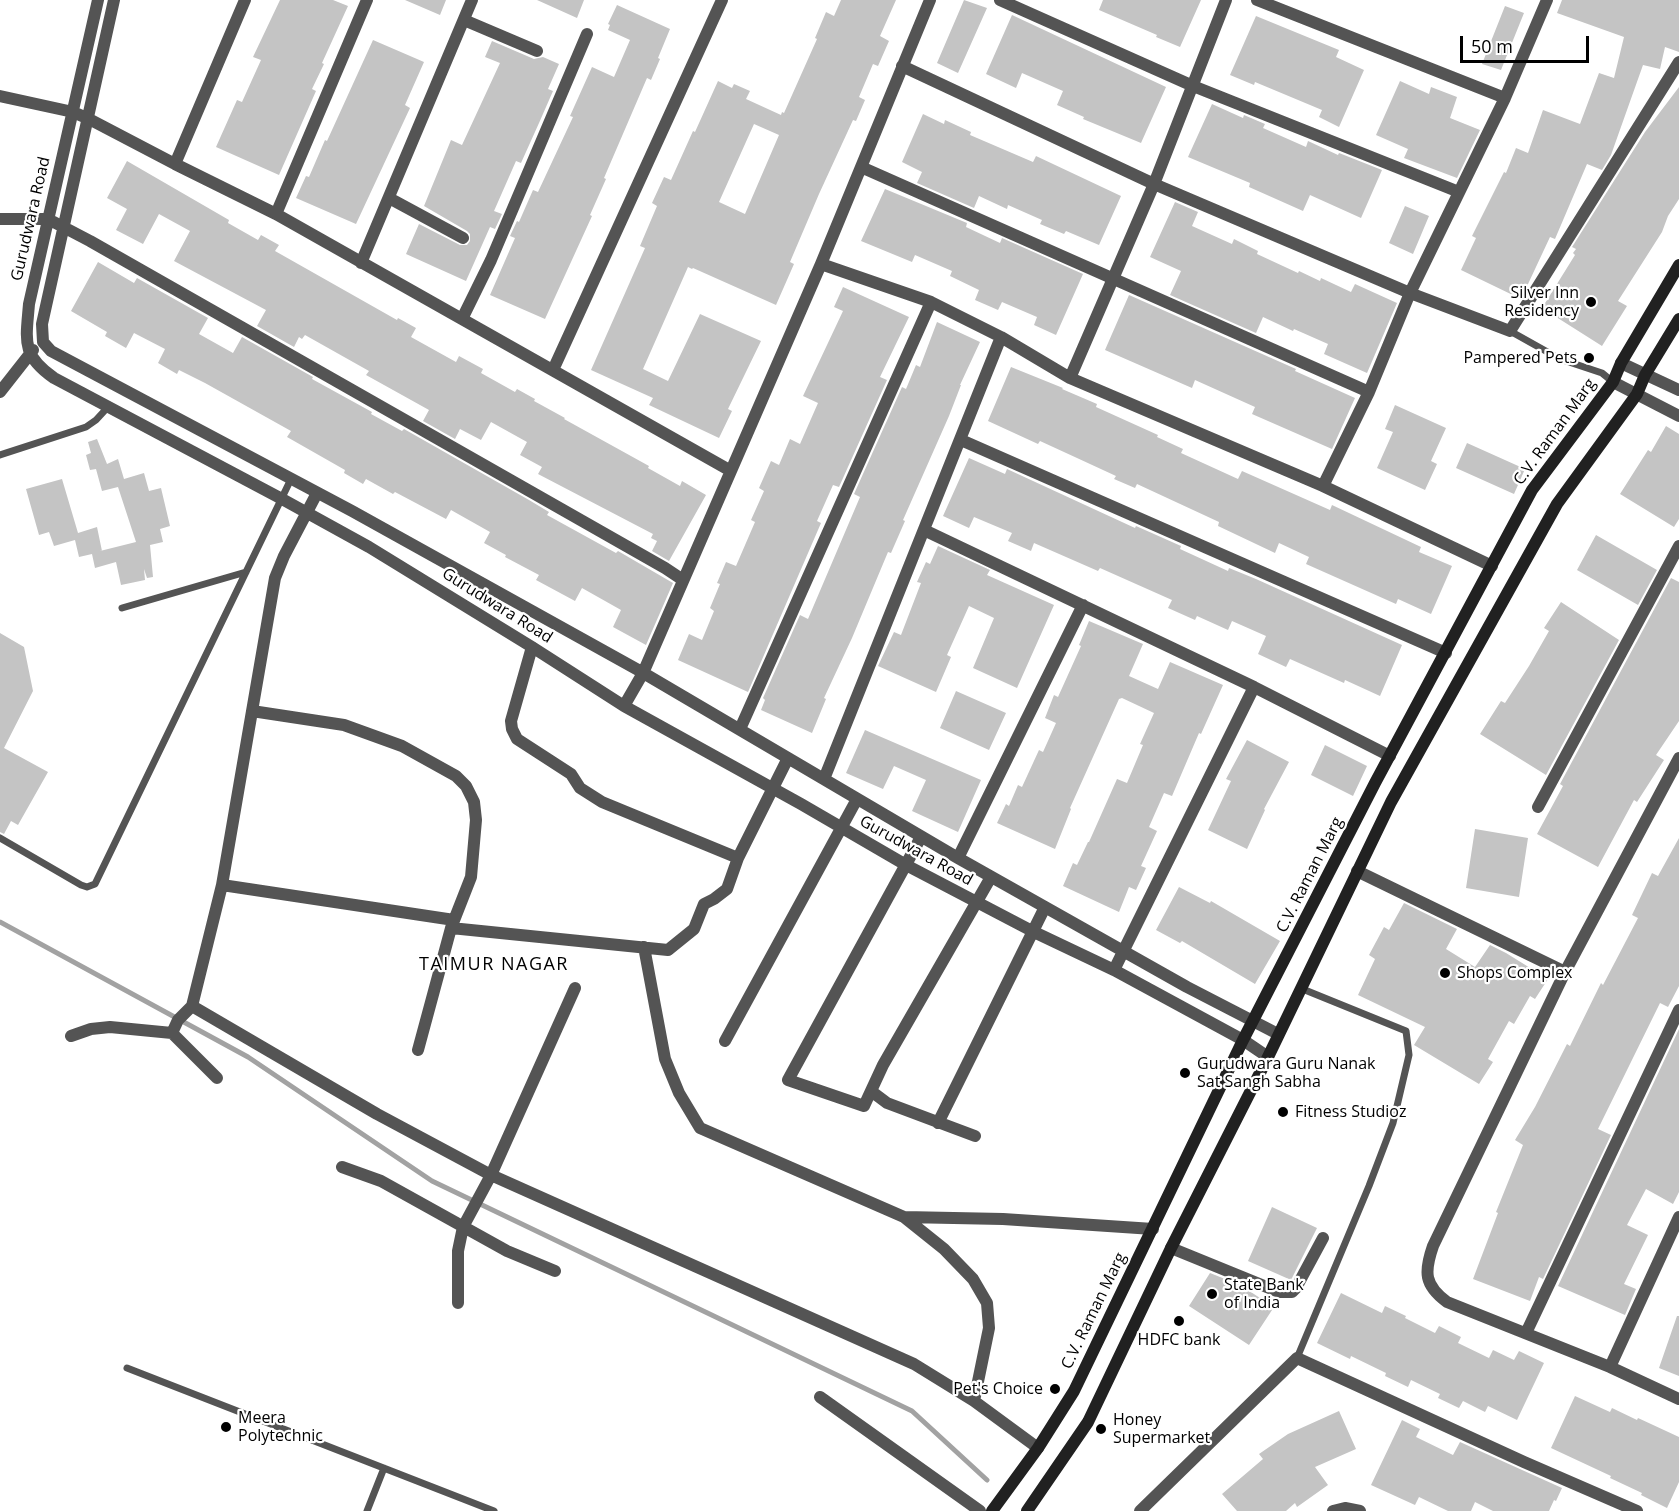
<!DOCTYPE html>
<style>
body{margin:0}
#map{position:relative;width:1679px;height:1511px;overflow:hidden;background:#fff;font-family:"Open Sans",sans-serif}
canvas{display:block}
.scale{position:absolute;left:1460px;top:36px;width:129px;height:27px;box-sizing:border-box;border:3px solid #000;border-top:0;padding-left:8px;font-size:18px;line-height:21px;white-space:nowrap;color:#000;-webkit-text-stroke:4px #fff;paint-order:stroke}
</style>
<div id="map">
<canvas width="1679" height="1511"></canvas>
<div class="scale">50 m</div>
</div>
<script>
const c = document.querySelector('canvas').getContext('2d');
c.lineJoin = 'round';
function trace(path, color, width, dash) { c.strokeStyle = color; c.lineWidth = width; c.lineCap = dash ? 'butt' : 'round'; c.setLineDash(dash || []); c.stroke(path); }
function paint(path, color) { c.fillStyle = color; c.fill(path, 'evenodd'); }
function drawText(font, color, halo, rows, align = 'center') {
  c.font = font + ' "Open Sans",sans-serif'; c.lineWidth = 4.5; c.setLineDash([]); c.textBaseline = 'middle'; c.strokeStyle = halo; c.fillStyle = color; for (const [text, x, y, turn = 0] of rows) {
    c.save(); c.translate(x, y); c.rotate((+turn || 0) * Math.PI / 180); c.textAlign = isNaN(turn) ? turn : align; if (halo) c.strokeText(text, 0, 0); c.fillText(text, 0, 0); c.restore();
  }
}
const stream = new Path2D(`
 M0,922l248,135 184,124 480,230 75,69`);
const building = new Path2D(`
 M280,0h53l15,6 -26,57 2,1 -12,25 4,2 -37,84 -63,-28 21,-47 5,2 19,-42 -8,-3z
 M405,0h41l-6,15z
 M537,0h47l-7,18z
 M841,0h55l-16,36 9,5 -11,25 -5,-2 -14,33 6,3 -9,21 -3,-1 -34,74 -29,68 4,2 -18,41 -83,-37 -1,1 -4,-2 -45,102 25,12 32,-67 61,27 -33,68 4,2 -13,27 -70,-33 4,-7 -62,-28 54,-122 -5,-2 17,-40 -5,-3 12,-26 7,3 22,-49 2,1 23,-51 14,7 2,-4 16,7 -4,8 35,16 1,-3 2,1 33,-74 -2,-1 11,-26 8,4zM754,124l25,11 -34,79 -26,-12z
 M964,0l23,8 -29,65 -21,-10z
 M1103,0h98l-21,47 -24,-10 1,-2 -58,-25z
 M1562,0h117v52l-14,-5 -5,22 -17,-4 -32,90 -9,15 -15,-6 -32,75 -5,-2 -29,62 -60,-29 15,-32 -4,-2 32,-64 2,1 10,-25 12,5 15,-43 37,14 19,-51 15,5 10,-41 -67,-24z
 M617,5l53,24 -12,29 2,1 -9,21 -4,-2 -43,100 2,1 -16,36 2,1 -47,103 -55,-24 25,-57 -5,-2 7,-15 2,1 14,-32 5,2 35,-75 -3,-1 22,-49 22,10 16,-37 -22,-10 2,-5 -2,-1z
 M1505,6l19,7 -23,57 -19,-6z
 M1012,15l154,72 -25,56 -58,-24 1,-2 -27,-12 6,-14 -41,-18 -6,15 -30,-14z
 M1256,16l83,34 -3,7 28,13 -25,57 -20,-10 3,-7 -67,-28 -1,3 -24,-10z
 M373,40l51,22 -19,43 5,3 -54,116 -60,-26 10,-22 3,1 16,-37 2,1z
 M492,41l42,18 9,-2 16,7 -11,25 5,2 -14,32 -18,40 -5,-2 -22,50 8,3 -7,15 -5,-2 -24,54 -60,-27 13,-30 41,21h7l3,-4v-7l-3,-3 -43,-25 27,-66 11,5 38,-82 -15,-6z
 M1400,81l29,13 2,-7 26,10 -7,21 30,12 -23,48 -53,-20 4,-9 -32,-14z
 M1679,87v112l-11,17 -6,16 -44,69 9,5 -25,40 -60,-38 33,-53 -2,-2 3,-4 -4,-2 73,-115z
 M1212,104l31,14 1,-3 21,9 -2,4 43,19 2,-6 30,14 1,-2 43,17 -21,48 -51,-23 -7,16 -54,-24 1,-4 -62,-26z
 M923,114l21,10 1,-4 26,12 -1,3 63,27 3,-6 85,40 -22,49 -33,-14 -2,3 -24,-10 2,-4 -34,-15 -1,4 -28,-13 -5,12 -57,-25 5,-11 -20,-10z
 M127,161l102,59 -1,3 30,17 3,-5 18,10 -4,6 122,69 1,-2 18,10 -5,9 45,25 3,-6 24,13 -2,4 34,19 2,-3 18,10 -1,2 31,17 -1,1 85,47 -1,2 32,18 2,-5 24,14 -37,66 -17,-10 5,-10 -6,-3 2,-4 -115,-60 4,-7 -22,-12 7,-13 -36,-20 -10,18 -21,-11 -5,10 -32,-18 6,-11 -63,-35 3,-4 -64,-36 -3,4 -3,-2 -5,10 -37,-21 9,-16 -92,-49 16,-30 -31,-17 -16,30 -27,-14 11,-21 -20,-11z
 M885,189l82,34 -1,4 34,16 2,-5 81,36 -27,61 -22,-10 3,-8 -35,-15 -4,8 -23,-10 4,-10 -29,-14 2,-5 -37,-16 -3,7 -51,-21z
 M1175,202l23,10 -6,14 40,18 2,-5 24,12 -1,3 41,19 1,-2 21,10 1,-3 30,14 4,-8 42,19 -30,70 -43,-19 4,-10 -34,-15 -1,2 -30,-14 -7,16 -86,-38 11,-24 -31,-14z
 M1405,206l24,10 -16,38 -24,-11z
 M98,262l36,21 3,-5 71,40 -9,16 34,19 9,-16 71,40 -1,2 60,33 -1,2 31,17 2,-2 125,71 20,12 -2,3 69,38 2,-2 55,32 -27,62 -33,-18 8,-17 -39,-22 -7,13 -39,-21 3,-5 -34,-18 1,-2 -22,-12 6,-11 -39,-22 -5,9 -51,-27 -2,2 -27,-15 -3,5 -19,-11 1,-3 -58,-33 4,-6 -86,-48 -26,-13 -2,4 -19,-11 7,-14 -31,-16 -8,15 -21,-12 2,-4 -36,-21z
 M843,287l66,30 -29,60 7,3 -48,107 -6,-2 -16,36 4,2 -73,169 -70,-32 11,-26 13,6 12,-29 -4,-3 10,-24 -3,-1 9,-21 10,4 19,-44 -4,-2 13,-29 -5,-3 12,-27 8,4 11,-26 10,5 18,-41 -15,-7 40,-85 -9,-4z
 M1129,295l167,74 -1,2 60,27 -23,51 -80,-35 3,-7 -60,-27 -3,8 -87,-38z
 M937,322l43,20 -20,43h1l-12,31 -46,104 2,1 -14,32 -3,-1 -36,86 -28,60 2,1 -14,34 -51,-23 4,-10 -2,-2 37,-83 8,4 52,-122 -6,-3 48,-107 4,2 10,-24 4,2z
 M1011,367l52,21 -1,1 35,15 -1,3 62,28 -1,2 26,12 -2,4 57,26 4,-8 88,39 2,-5 89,42 -2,5 33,14 -21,48 -33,-15 -2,5 -90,-40 3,-7 -30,-14 -4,10 -57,-27 1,-4 -82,-38 -2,4 -21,-9 2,-3 -39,-18 -37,-17 -2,3 -50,-23z
 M1395,405l51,23 -15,33 6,3 -12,26 -48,-22 16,-36 -8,-3z
 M1666,426l13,8v85l-5,8 -54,-33 28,-44 3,2z
 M97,439l10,25 11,-5 6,20 20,-6 5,18 12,-3 9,38 -10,3 3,13 -13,3 3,32 -6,1 -3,-9 1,11 -24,5 -5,-23 -21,6 -3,-14 -13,3 -4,-17 -21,6 -5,-14 -10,3 -13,-46 36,-10 16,54 19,-6 5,24h-2l36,-9 -18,-55 -16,4 -6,-22 -6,1 -4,-15 5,-2 -3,-11z
 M1467,443l58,26 -11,25 -58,-26z
 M969,458l36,16 2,-5 128,59 1,-2 45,20 -1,3 48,22 1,-3 27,11 146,66 -22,51 -35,-16 -1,3 -54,-24 -4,8 -28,-13 8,-18 -34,-15 -4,9 -31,-14 -2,4 -27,-12 4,-8 -72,-32 -2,3 -64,-28 -3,8 -23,-10 4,-8 -38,-16 -5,11 -26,-12z
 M1596,535l61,35 -19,35 -61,-35z
 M938,546l52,24 -3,5 67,30 -37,83 -44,-20 21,-50 -25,-12 -22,49 4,2 -15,35 -58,-26 16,-34 7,3 20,-52 -4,-1 9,-20 4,2z
 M1671,578l8,4v139l-23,34 8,5 -27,42 -3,-2 -36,67 -61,-33 26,-48 -3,-2z
 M1561,602l58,38 -73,135 -66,-41 21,-33 4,2 24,-37 20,-35 -5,-3z
 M1089,621l54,23 -14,32 29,13 12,-27 53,23 -22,49 -2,-1 -27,63 -8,-3 -15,34 8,4 -16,35 5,2 -10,22 -7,-3 -10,25 -56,-26 10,-23 4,2 11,-23h1l28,-63 10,4 16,-38 -3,-1 14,-31 -32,-15 -3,1 -49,109 1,1 -16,40 -58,-26 9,-19 3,2 9,-21 4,2 17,-37 4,2 13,-29 -11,-5 9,-23 4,2 23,-51 -2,-1z
 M0,633l24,14 9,44 -29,57 44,24 -30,53 -7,-4 -7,13 -4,-2z
 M956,691l50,22 -17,37 -49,-22z
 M865,730l116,50 -23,52 -46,-21 14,-31 -32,-14 -11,23 -37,-16z
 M1247,740l42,22 -25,47 1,1 -18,39 -39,-19 23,-49 -5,-2z
 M1325,745l42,21 -14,30 -42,-21z
 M1475,829l53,9 -9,59 -53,-9z
 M1679,838v148l-11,21 -8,-4 -62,126 13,6 -68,144 -4,-2 -9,24 -57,-22 25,-66 -2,-1 27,-67 -8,-5 20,-33 32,-63 3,2 31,-63 2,2 35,-67 -6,-3 20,-42 6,3z
 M1179,887l31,16 1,-2 69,40 -25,43 -73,-43 -2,2 -24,-13z
 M1404,903l53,26 -11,20 29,18 15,-22 16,8 42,26 -13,20 -5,-3 -16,28 -5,-3 -21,38 5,3 -14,22 -65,-39 11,-18 -67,-32 17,-36 -6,-4 15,-28 5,3z
 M1679,1029v163l-6,12 -27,-15 -19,36 21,10 -24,49 12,5 -11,26 -67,-29z
 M1272,1207l45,21 -26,52 -43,-19z
 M1210,1273l30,12 34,22 -25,38 -60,-39z
 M1341,1293l41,20 3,-7 21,10 -1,2 30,15 4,-7 22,11 -3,6 31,15 4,-8 21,10 5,-9 25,12 -27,57 -29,-14 -3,6 -22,-11 -4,7 -21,-10 2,-4 -29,-14 -3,7 -23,-11 1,-3 -35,-17 -1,3 -33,-16z
 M1677,1316h2v60l-20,-8z
 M1575,1396l35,16 2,-4 25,12 1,-2 41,19v45l-12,26 -26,-13 1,-2 -32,-15 1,-2 -60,-28z
 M1339,1411l17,38 -41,18 13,18 -31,22 -2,-4 -9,8h-49l-15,-17 41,-35 -4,-5 29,-20z
 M1402,1420l18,9 -4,8 37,18 7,-13 102,46 -6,13 -2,-1 -5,11h-56l-18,-9 -4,9h-23l-29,-14 -4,8 -44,-20z`);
const service = new Path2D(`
 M1510,331l50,28 42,14 11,9
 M0,455l86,-28 10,-7 12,-13
 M122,608l124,-36
 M0,838l81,47 6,2 8,-3 196,-405
 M1297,1358l72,-172 24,-63 16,-68 -3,-24 -106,-43
 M127,1368l367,143
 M367,1511l17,-43`);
const minor = new Path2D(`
 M98,0l-69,304c-3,37 -8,51 25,74l228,121 87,48 163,100 92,59 177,98 105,61 128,67 80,38 129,70 25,17
 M114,0l-72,324 1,18 8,9 301,160 288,160 318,187 229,129 91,47
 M1000,0l193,86 266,106
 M1257,0l248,98
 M464,20l73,31
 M902,66l252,118 256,109 100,38 169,-269
 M0,96l73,16 16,7 86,45 101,50 455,257
 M175,164l70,-164
 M861,167l508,225
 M389,198l74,40
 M276,214l91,-214
 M0,219h48l42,22 575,327 18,12
 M361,263l111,-263
 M821,264l110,38 70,35 69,41 253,108 169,80
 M462,319l29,-59 96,-226
 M553,370l169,-370
 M1070,378l84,-194 72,-184
 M0,392l33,-42
 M961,440l485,213
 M1323,486l46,-94 41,-99 95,-195 42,-98
 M924,530l330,157 136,69
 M532,647l-21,74 1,8 5,10 54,35 9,14 22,14 136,56
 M624,706l19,-33 178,-409 109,-264
 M252,711l92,14 58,21 54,30 10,10 8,16 2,18 -5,57 -20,51 -33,122
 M740,729l191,-427
 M1679,758l-114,214 -132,274c-9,26 -9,39 14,56l163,65 69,32
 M824,779l177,-442
 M1538,807l141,-261
 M921,837l-133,243 76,26 19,-41 108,-188
 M958,858l125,-253
 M1357,871l208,101
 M222,885l232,35
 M451,928l217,22 26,-21 10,-25 10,-5 13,-10 11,-31 50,-100
 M644,947l21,112 14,34 21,35 204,89 40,32 29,30 14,24 2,25 -15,73
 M1114,970l140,-283
 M192,1006l185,108 114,61 423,189 60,37 64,47
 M172,1033l6,-13 14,-14 30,-121 53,-307 9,-22 33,-63
 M71,1036l20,-7 19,-2 62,6 45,45
 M725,1041l132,-242
 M871,1091l16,12 88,33
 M938,1123l107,-216
 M342,1167l39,14 126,70 48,20
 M904,1217l99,2 150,10
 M1171,1248l108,44h13l4,-4 27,-50
 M458,1303v-52l5,-24 28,-52 84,-187
 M1526,1333l153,-323
 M1610,1367l69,-150
 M820,1397l160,114
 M1140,1511l157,-153 227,104 113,49
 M1333,1511l12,-3 15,3`);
const tertiary = new Path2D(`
 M1621,363l58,27
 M1613,382l66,34`);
const secondary = new Path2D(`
 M992,1511l46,-63 36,-57 169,-351 132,-257 157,-293 81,-108 8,-19 58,-98
 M1027,1511l61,-89 83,-174 97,-191 123,-255 166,-298 80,-110 8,-19 34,-56`);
const markers = [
 [1591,302,6,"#000"],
 [1589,358,6,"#000"],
 [1445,973,6,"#000"],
 [1185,1073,6,"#000"],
 [1283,1112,6,"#000"],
 [1212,1294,6,"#000"],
 [1179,1321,6,"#000"],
 [1055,1389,6,"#000"],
 [226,1427,6,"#000"],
 [1101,1429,6,"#000"]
];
const streetNames = [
 ["Gurudwara Road",31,219,-77],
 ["C.V. Raman Marg",1555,432,-54],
 ["Gurudwara Road",497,606,32],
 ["Gurudwara Road",916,851,29],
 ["C.V. Raman Marg",1310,875,-63],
 ["C.V. Raman Marg",1094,1311,-64]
];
const poiNames = [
 ["Silver Inn",1579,293,"right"],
 ["Residency",1579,311,"right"],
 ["Pampered Pets",1577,358,"right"],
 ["Shops Complex",1457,973],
 ["Gurudwara Guru Nanak",1197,1064],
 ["Sat Sangh Sabha",1197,1082],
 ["Fitness Studioz",1295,1112],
 ["State Bank",1224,1285],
 ["of India",1224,1303],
 ["HDFC bank",1179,1340,"center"],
 ["Pet's Choice",1043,1389,"right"],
 ["Meera",238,1418],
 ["Polytechnic",238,1436],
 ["Honey",1113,1420],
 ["Supermarket",1113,1438]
];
const neighbourhoodNames = [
 ["TAIMUR NAGAR",494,965]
];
trace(stream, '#a2a2a2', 5);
paint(building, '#c4c4c4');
trace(service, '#545454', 7);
trace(minor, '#545454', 12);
trace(tertiary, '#545454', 12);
trace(secondary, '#212121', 12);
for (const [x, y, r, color] of markers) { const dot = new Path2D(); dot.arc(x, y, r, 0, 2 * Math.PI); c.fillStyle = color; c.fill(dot); trace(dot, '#fff', 2); }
drawText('16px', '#000', '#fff', streetNames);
drawText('16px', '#000', '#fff', poiNames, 'left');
c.letterSpacing = '1.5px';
drawText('18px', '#000', '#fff', neighbourhoodNames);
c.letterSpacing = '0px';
</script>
